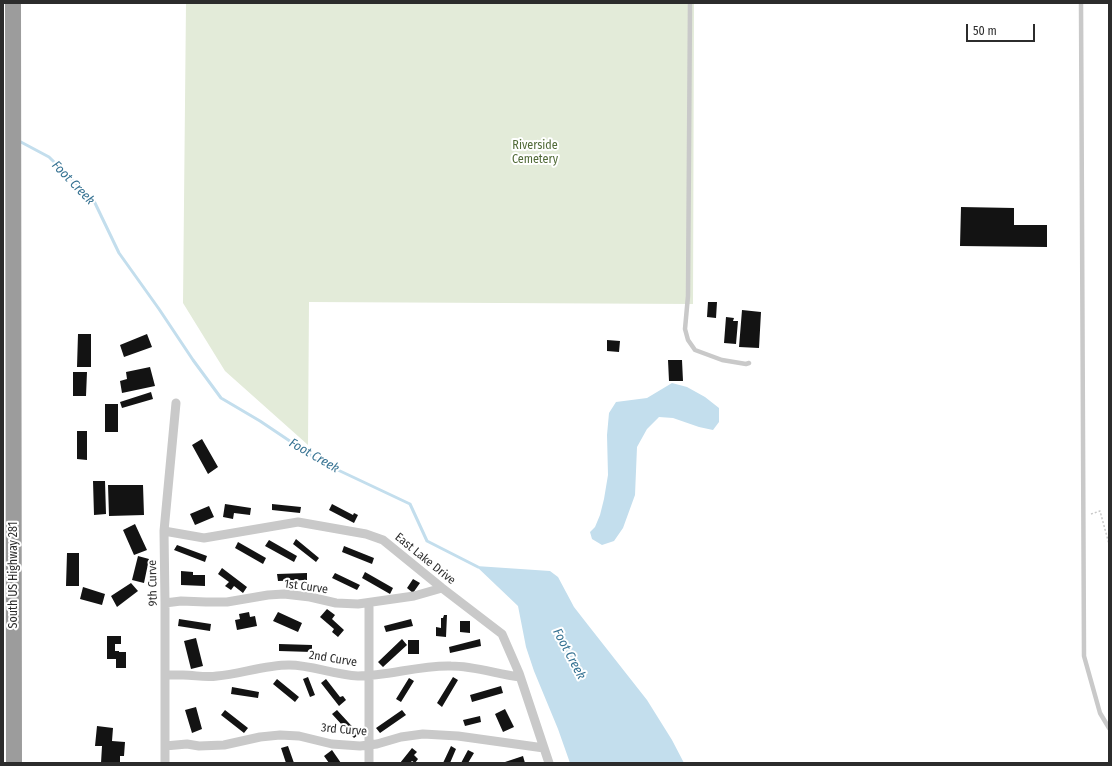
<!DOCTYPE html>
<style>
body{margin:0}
#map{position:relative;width:1112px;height:766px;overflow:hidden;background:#fff;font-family:"Fira Sans Condensed",sans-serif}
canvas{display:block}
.frame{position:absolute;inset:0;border:4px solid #2c2c2c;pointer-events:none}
.scale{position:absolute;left:966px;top:24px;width:69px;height:18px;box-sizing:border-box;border:2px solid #2c2c2c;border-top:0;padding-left:5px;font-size:12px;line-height:14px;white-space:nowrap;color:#2c2c2c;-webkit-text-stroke:3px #fff;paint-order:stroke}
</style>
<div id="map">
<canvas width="1112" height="766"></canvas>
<div class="frame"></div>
<div class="scale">50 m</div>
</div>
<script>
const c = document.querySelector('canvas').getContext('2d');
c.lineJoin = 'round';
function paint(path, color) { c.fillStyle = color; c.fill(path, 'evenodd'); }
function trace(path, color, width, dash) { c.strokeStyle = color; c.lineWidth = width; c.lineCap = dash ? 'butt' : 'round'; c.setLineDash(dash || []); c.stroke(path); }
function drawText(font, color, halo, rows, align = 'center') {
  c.font = font + ' "Fira Sans Condensed",sans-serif'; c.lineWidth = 4; c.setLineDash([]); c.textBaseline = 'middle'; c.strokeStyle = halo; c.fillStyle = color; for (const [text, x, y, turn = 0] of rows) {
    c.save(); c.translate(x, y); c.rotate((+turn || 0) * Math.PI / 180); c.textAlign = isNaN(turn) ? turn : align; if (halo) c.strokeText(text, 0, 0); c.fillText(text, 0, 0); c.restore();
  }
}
const green = new Path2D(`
 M186,3h508l-1,301 -384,-2 -1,143 -83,-74 -42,-68z`);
const water = new Path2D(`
 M672,383l15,4 18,10 14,11v14l-6,8 -14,-3 -26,-9 -14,-1 -12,12 -10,18 -2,48 -12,33 -9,13 -12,4 -10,-6 -2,-7 5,-5 5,-12 4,-16 4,-24 -1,-40 2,-22 7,-11 31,-4z
 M476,566l74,5 8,6 16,30 14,18 59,75 25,40 12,23h-114l-12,-34 -24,-58 -8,-24 -8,-41z`);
const stream = new Path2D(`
 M19,141l30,16 45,44 25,52 40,56 34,51 28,38 39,23 61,41 89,42 17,37 51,26`);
const building = new Path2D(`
 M961,207l53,1v17h33v22l-87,-1z
 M708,302h9l-1,16 -9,-1z
 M742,310l19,2 -2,36 -20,-1z
 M726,317l8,1 -1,3h5l-2,23 -12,-1z
 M78,334h13v33h-14z
 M147,334l5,13 -28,10 -4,-12z
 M607,340l13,1 -1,11 -12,-1z
 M668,360h14l1,21h-14z
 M150,367l5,19 -33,7 -2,-12 7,-2 -1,-7z
 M73,372h14l-1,24h-13z
 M151,392l2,7 -31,9 -2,-6z
 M105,404h13v28h-13z
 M77,431h10v29l-10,-1z
 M202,439l16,28 -10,7 -16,-29z
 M93,481h12l1,33 -12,1z
 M108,485h35l1,30 -35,1z
 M225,504l26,4 -1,7 -16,-2 -1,6 -10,-2z
 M272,504l29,3 -1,6 -28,-3z
 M332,504l21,11 1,-2 4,2 -4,8 -25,-13z
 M209,506l5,11 -19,8 -5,-11z
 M135,524l12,26 -13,5 -11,-25z
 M296,539l23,19 -3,4 -23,-18z
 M269,540l28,16 -3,6 -29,-16z
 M238,542l28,16 -3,6 -28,-16z
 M177,545l30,11 -2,6 -31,-12z
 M344,546l30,12 -2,6 -30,-12z
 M67,553h12v33h-13z
 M138,556l11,3 -5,24 -12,-3z
 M222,568l25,19 -4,6 -9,-7 -3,4 -6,-4 4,-4 -11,-8z
 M181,571l12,1v3h12v11l-24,-1z
 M365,572l28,16 -3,6 -28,-16z
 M307,573v7l-29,1 -1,-7z
 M335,573l25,12 -3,5 -25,-12z
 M413,579l7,4 -7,10 -6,-5z
 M131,583l7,8 -21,16 -6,-11z
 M83,587l22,7 -3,11 -22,-6z
 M327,609l8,6 -3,4 12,11 -6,7 -6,-5 2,-3 -14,-12z
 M249,612l1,5 5,-1 2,10 -20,4 -2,-10 5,-1 -1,-5z
 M278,612l24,11 -4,9 -25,-11z
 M444,615h3l-1,22 -10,-1v-9l5,1v-10h2z
 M179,619l32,5 -1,7 -32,-5z
 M411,619l2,7 -27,6 -2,-6z
 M460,621h10v12l-10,-1z
 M107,636h14v8h-6v7h4v1h7v16h-10v-9h-9z
 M196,638l7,28 -12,3 -7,-28z
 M402,639l5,6 -24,22 -5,-5z
 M480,639l1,7 -31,7 -1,-6z
 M408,640h11v14h-11z
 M279,644l33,1v7l-33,-1z
 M308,677l7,18 -5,2 -7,-18z
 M453,677l5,3 -16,27 -5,-4z
 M409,678l5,3 -13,21 -5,-3z
 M277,679l22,18 -4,5 -22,-18z
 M326,679l14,18 3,-1 3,4 -7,6 -18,-23z
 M501,686l2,7 -31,9 -2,-7z
 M232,687l27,5 -1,6 -27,-4z
 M196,707l6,22 -10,4 -7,-23z
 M505,709l9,18 -11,5 -8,-18z
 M225,710l23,18 -4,5 -23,-18z
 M337,710l22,24 -5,4 -22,-24z
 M402,710l4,5 -26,18 -4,-5z
 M480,716l1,6 -16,4 -2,-6z
 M97,726l16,2 -1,13 13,1 -1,14h-4v7h-19l1,-17h-7z
 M288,746l6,17h-8l-5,-15z
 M451,746l5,3 -6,14h-7z
 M412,748l5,4 -3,3 4,4 -3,4 -3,-2 -2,2h-10z
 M332,750l9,13h-12l-5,-7z
 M468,750l6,3 -6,10h-7z
 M523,756l2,7h-23z`);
const path = new Path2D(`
 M1091,514l9,-3 9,33`);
const service = new Path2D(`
 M690,3l-2,293 -3,33 3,11 7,10 27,10 24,4 3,-1
 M1081,3l3,653 16,57 9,15`);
const minor = new Path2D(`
 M164,531l40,7 94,-16 68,12 17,6 59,48 60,46 17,39 30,90
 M165,603l16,-2 25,1h21l41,-7 16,-1 26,3 26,6 22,1 56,-8 28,-8
 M165,675c6,0 12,0 18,0 12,0 22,3 34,1 23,-2 48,-11 72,-11 23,0 45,10 69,11 31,0 61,-11 93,-10 23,0 46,8 69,11
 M165,746l22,-2 12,2 25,-1 36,-8 20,-2 19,1 33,8 28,2 17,-2 24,-7 22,-3 35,2 86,12
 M165,763v-160l-1,-72 12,-128
 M369,763v-160`);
const trunk = new Path2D(`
 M13,3l1,760`);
const parkNames = [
 ["Riverside",535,146],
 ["Cemetery",535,160]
];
const streetNames = [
 ["East Lake Drive",425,559,39],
 ["South US Highway 281",14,575,-90],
 ["9th Curve",153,583,-91],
 ["1st Curve",306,587,8],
 ["2nd Curve",333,659,9],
 ["3rd Curve",344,730,5]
];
const waterNames = [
 ["Foot Creek",73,183,46],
 ["Foot Creek",314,456,30],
 ["Foot Creek",569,654,62]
];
paint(green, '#e3ebd9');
paint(water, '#c3deed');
trace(stream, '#c3deed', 3);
paint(building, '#131313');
trace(path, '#c9c9c9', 1.5, [2, 2]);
trace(service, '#c9c9c9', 4.5);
trace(minor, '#c9c9c9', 9);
trace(trunk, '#9c9c9c', 16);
drawText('12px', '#516a38', '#fff', parkNames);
drawText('12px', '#2c2c2c', '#fff', streetNames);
drawText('italic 13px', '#367292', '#fff', waterNames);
</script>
